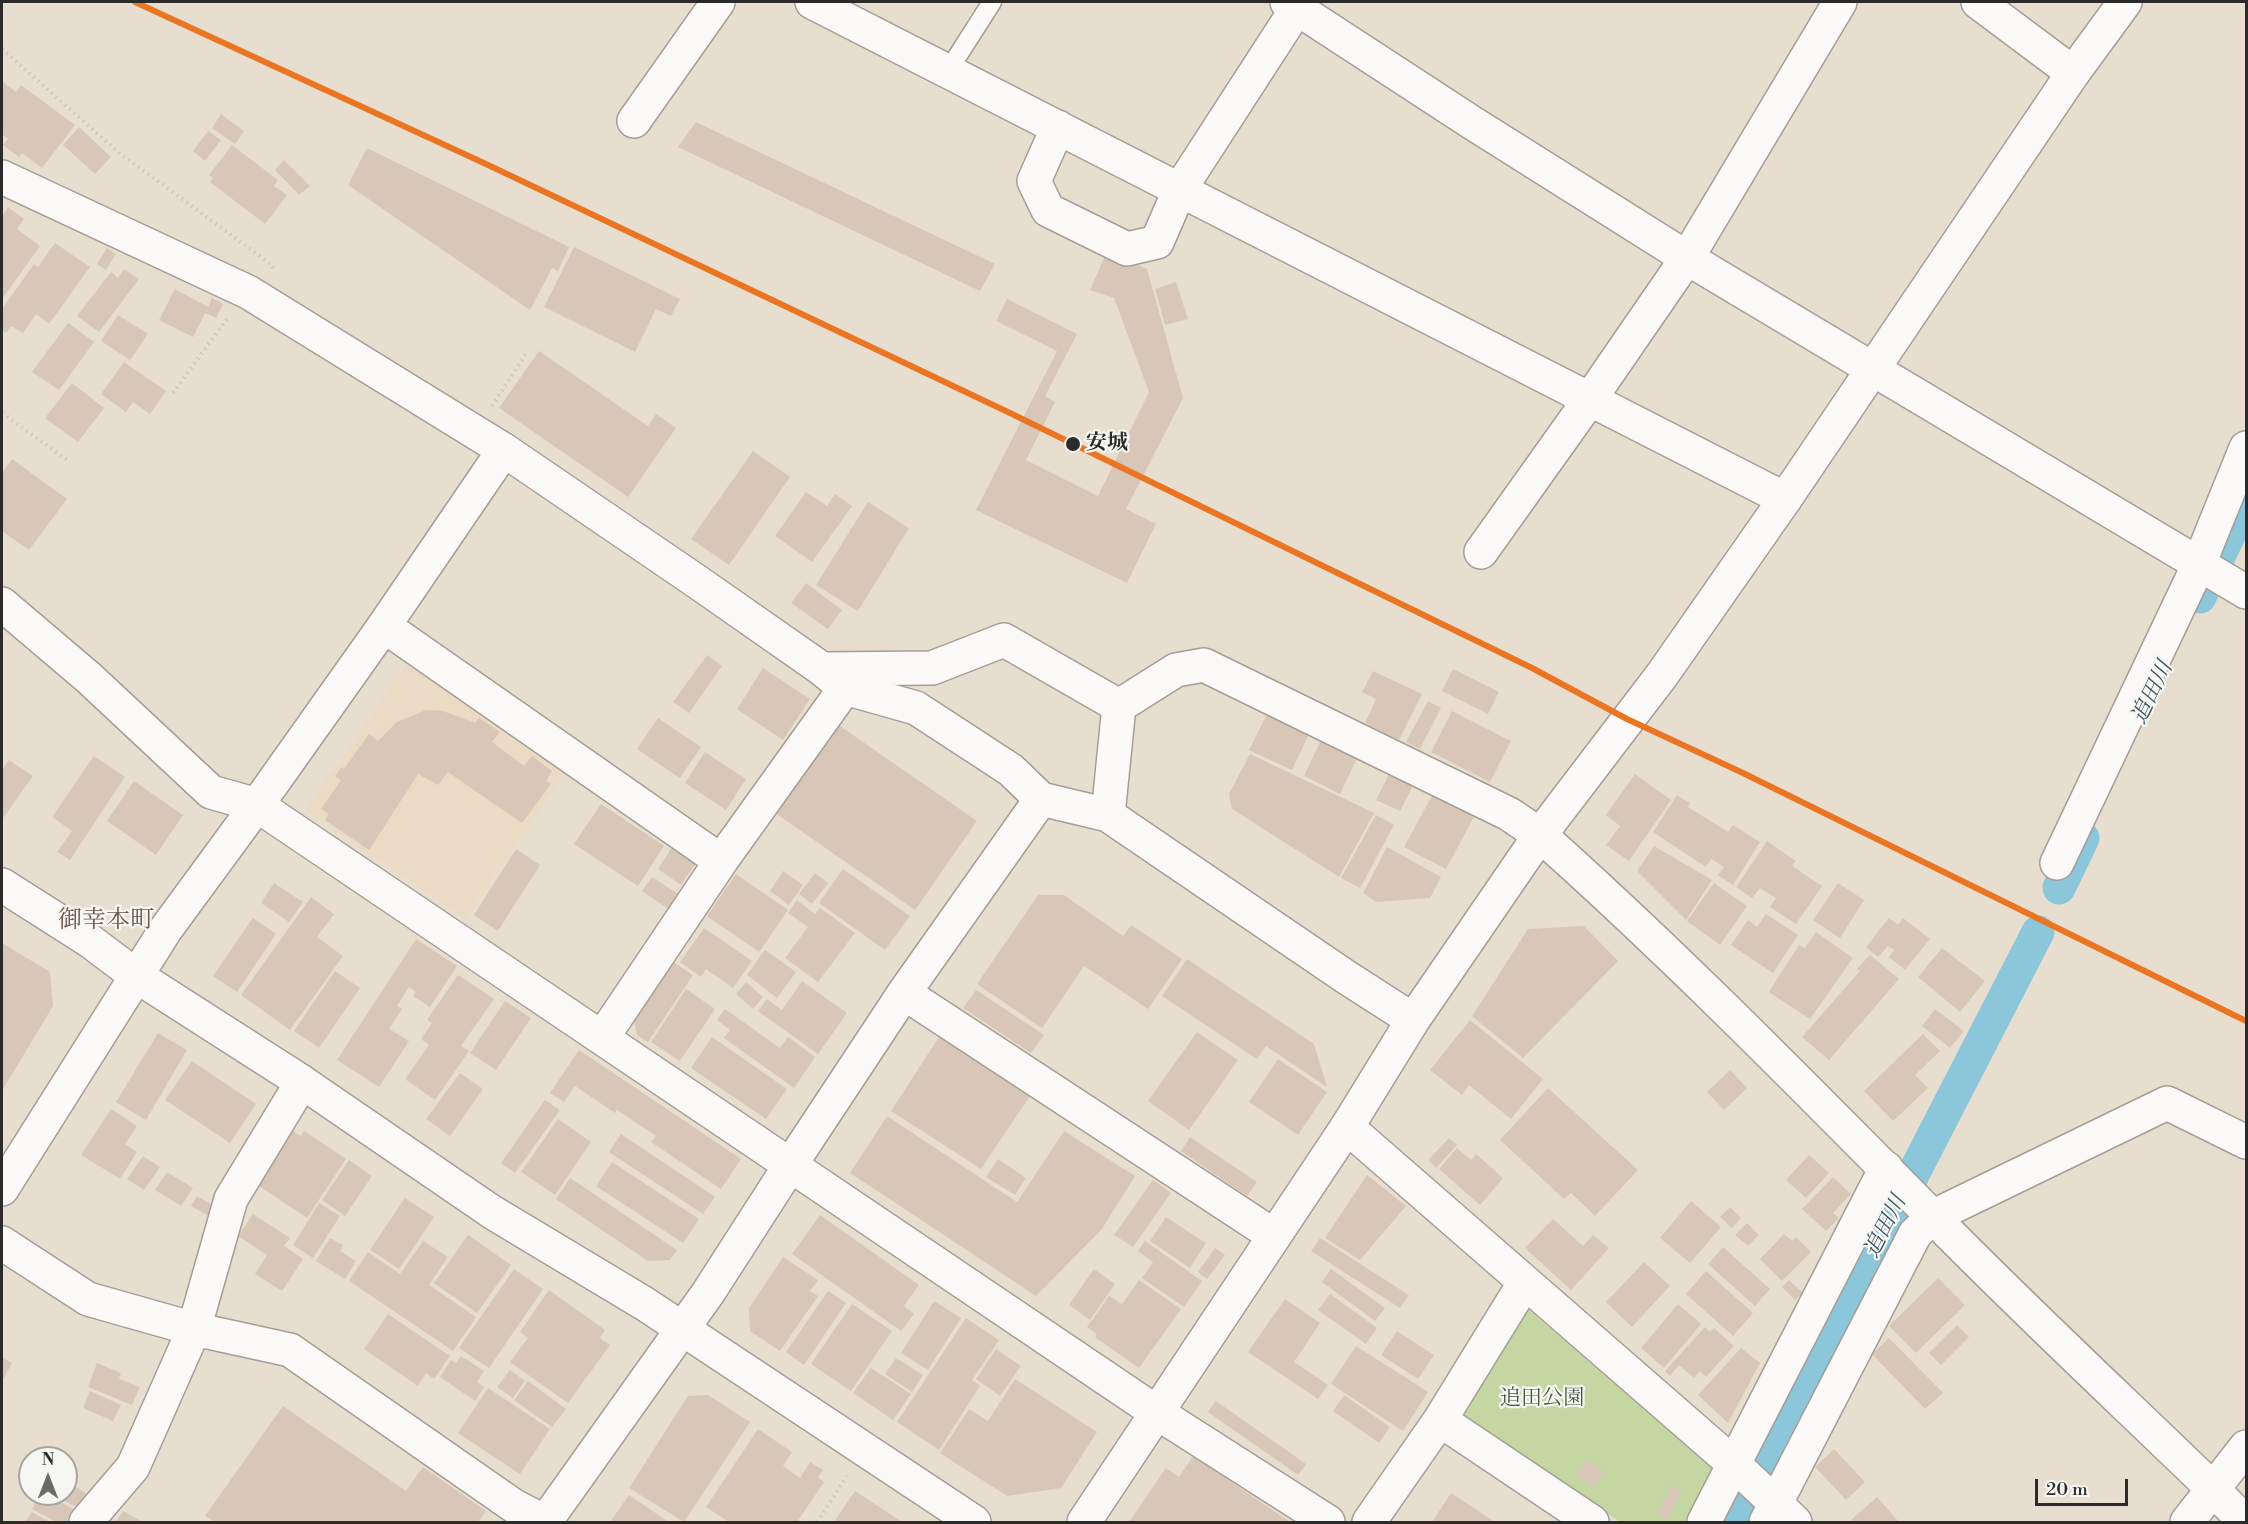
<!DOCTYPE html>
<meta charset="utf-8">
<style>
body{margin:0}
#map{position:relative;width:2248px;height:1524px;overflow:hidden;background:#e8ded0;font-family:"Libre Bodoni",serif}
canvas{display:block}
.frame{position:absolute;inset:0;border:3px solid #2b2b2b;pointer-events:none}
.north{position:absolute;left:18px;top:1446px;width:60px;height:60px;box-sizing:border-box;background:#f6f6f2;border:2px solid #a5a5a2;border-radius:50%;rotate:0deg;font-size:16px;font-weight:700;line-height:24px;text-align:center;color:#2b2b2b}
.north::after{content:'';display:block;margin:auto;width:21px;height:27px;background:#6d6a65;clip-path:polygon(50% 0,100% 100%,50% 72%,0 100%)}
.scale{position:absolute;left:2035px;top:1479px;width:93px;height:27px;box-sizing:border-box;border:3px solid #2b2b2b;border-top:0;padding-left:8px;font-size:18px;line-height:21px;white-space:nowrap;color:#2b2b2b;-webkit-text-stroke:4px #f6f6f2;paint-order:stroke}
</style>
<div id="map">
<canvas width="2248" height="1524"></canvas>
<div class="frame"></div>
<div class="north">N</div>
<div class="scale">20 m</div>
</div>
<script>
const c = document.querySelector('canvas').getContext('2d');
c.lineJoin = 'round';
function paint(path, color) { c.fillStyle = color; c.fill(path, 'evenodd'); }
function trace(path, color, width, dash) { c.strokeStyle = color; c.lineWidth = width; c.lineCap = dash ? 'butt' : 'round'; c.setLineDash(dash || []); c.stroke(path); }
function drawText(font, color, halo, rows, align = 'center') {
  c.font = font + ' "Libre Bodoni","Noto Serif JP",serif'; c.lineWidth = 4.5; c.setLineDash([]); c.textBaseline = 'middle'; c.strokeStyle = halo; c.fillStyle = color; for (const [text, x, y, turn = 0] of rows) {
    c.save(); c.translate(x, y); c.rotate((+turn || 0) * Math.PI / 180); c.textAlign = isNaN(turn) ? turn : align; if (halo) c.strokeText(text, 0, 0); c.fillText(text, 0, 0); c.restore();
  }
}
const built = new Path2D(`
 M405,667h16l146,102 -102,150 -160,-109z`);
const green = new Path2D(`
 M1528,1309l184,158 -27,55h-65l-162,-109z`);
const canal = new Path2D(`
 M2200,597l46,-98
 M2059,888l24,-50
 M1734,1522l304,-590`);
const building = new Path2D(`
 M2,81l14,11 5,-7 54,40 -33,43 -20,-15 -3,4 -16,-12 5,-6 -6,-5z
 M221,114l23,17 -9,13 -23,-16z
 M696,122l299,142 -15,27 -302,-144z
 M79,127l32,30 -16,17 -32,-29z
 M208,131l13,9 -16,21 -12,-10z
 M232,145l46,35 -4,6 13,9 -22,29 -55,-42 3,-4 -4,-3z
 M367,148l202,99 -11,24 -6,-3 -22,42 -182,-125z
 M284,160l26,26 -11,9 -24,-25z
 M8,207l16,12 -7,10 23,17 -38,53v-83z
 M55,243l35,24 -41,57 -13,-10 -13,19 -12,-7 -5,7 -4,-3v-21l32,-45 4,3z
 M574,247l106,52 -9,17 -15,-7 -21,43 -91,-45z
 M107,248l9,6 -10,16 -9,-6z
 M1107,251l40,18 36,129 -57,111 30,15 -29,59 -151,-73 81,-159 -61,-30 11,-22 70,35 -32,62 10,6 -29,58 72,36 51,-104 -35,-94 -24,-8z
 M124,269l15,10 -40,53 -22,-16 34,-44 7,6z
 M1176,282l12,37 -23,6 -10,-36z
 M175,289l33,18 4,-9 11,6 -7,14 -11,-5 -12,24 -34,-17z
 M118,315l30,19 -18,26 -29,-19z
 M68,323l26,19 -35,48 -27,-18z
 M539,351l109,75 8,-12 20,14 -48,69 -129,-89z
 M124,362l42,29 -16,23 -17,-12 -7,10 -25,-18z
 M72,383l32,25 -26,34 -33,-24z
 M753,451l37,26 -61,88 -38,-26z
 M12,459l55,40 -38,51 -27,-19v-58z
 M806,492l21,14 8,-12 17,12 -40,56 -37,-26z
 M868,502l41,26 -51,83 -42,-26z
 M806,583l36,27 -14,19 -37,-26z
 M707,655l15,11 -33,47 -16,-11z
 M763,668l47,31 -27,41 -46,-31z
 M1453,669l46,23 -11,22 -46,-23z
 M1373,671l49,23 -23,46 -34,-17 11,-24 -14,-7z
 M1428,701l13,7 -21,41 -14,-7z
 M426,710l17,1 32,12 4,-5 21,14 -8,10 32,24 8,-10 20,15 -6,10 5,3 -29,39 -74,-51 -10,13 -20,-11 -49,76 -44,-30 4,-6 -8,-5 20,-29 -6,-4 7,-9 2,2 25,-35 9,7 19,-19z
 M1452,711l59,30 -21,41 -59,-30z
 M1267,714l42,20 -17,36 -43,-20z
 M658,718l43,29 -21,31 -43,-29z
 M837,724l140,97 -62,89 -140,-97z
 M1321,740l37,16 -18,38 -36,-18z
 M705,752l41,27 -20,31 -41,-27z
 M1250,754l124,59 -35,64 -107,-68 -3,-15z
 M94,756l31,21 -55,83 -13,-8 15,-21 -20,-14z
 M9,760l24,16 -30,42 -1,-1v-47z
 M1390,772l24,12 -14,27 -24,-11z
 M1635,774l36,26 -42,61 -23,-16 14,-19 -14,-11z
 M134,781l49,34 -27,40 -49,-34z
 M1434,792l41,23 -29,54 -42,-22z
 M1677,795l13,8 -2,4 40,25 5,-7 27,17 -27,43 -15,-10 6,-8 -13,-8 -5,8 -53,-35z
 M601,804l63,42 -26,40 -64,-42z
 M1376,815l18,10 -34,63 -19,-10z
 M1767,841l29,20 -4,5 30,20 -26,38 -26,-17 6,-9 -16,-10 -8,10 -16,-11z
 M673,846l23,17 -15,22 -23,-16z
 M1654,846l58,34 -26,40 -49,-49z
 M1387,847l54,30 -11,21 -54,4 -13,-9z
 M516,849l24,16 -42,66 -24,-16z
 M843,869l67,47 -25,34 -66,-47z
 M783,871l20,14 -14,20 -19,-14z
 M815,873l13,10 -16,21 -13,-10z
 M736,874l52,36 -29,42 -52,-36z
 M652,877l28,18 -10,15 -28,-19z
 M274,883l29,19 -14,20 -28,-19z
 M1714,883l33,23 -27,39 -33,-24z
 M1838,883l26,17 -24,38 -27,-18z
 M1038,895h26l59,41 8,-11 51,34 -34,50 -64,-43 -42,62 -65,-44z
 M311,897l23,17 -17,23 26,19 -53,74 -49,-35z
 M797,900l18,14 5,-6 35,25 -37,49 -33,-24 23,-31 -20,-14z
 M1766,914l32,21 -25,38 -42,-28 17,-25 9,7z
 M253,918l23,16 -39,58 -24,-16z
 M1889,918l9,7 5,-7 27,21 -25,31 -16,-13 5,-7 -6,-4 -10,11 -12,-10z
 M1584,926l34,35 -95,97 -51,-42 56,-87z
 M704,928l48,33 -19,27 -27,-19 -5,8 -21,-15z
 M1816,932l37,26 -43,61 -41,-27 30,-47 6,3z
 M416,939l41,27 -27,41 -17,-11 3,-4 -7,-5 -12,19 5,3 -13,20 20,12 -30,46 -42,-27z
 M2,943l48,29 3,34 -51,85z
 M1942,948l43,33 -25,31 -42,-35z
 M765,950l31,22 -19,26 -30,-23z
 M1870,955l29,24 -70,81 -27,-23 58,-66 -3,-2z
 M1187,959l127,85 13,43 -61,-41 -9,13 -95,-63z
 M673,962l20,13 -45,67 -11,-7 -3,-16z
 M335,971l25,17 -41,60 -25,-17z
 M458,975l36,24 -33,47 8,5 -34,49 -30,-21 24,-34 -8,-6 11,-16 -5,-3z
 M802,981l45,32 -29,41 -60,-43 9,-12 15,11z
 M746,982l17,15 -10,12 -17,-15z
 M686,989l29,20 -35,52 -29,-19z
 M976,990l68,45 -13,18 -68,-45z
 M505,1001l26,17 -35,52 -26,-17z
 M725,1009l55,39 8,-11 27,20 -21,31 -70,-50 6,-8 -13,-10z
 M1935,1009l29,22 -14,17 -28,-22z
 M1470,1020l73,59 -32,40 -42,-34 -7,10 -32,-25z
 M1197,1032l41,28 -49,70 -41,-29z
 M158,1033l29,17 -41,70 -30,-18z
 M1923,1034l17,17 -25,24 13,13 -35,33 -29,-30z
 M712,1037l75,52 -21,30 -75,-51z
 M939,1037l91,59 -49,73 -90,-58z
 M579,1050l162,109 -20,30 -70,-47 5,-6 -39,-26 -2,3 -40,-27 -11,16 -14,-9z
 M1278,1059l49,33 -29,43 -49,-33z
 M192,1061l64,43 -26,39 -65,-43z
 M1730,1070l17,18 -23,22 -17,-18z
 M460,1073l23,16 -33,47 -24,-17z
 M1548,1088l90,82 -43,46 -24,-23 -7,6 -64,-59z
 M545,1100l15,10 -45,63 -14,-10z
 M111,1109l26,17 -12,18 12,8 -17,27 -39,-24z
 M887,1116l130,86 47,-71 71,45 -33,53 -66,67 -186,-123z
 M558,1119l33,23 -36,53 -34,-23z
 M292,1131l9,5 3,-5 42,28 -39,59 -51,-34z
 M621,1134l94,63 -12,17 -94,-62z
 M1190,1137l67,45 -10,14 -66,-45z
 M1449,1138l8,7 -21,23 -8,-8z
 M1457,1148l14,12 5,-6 27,24 -23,27 -41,-36z
 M1809,1155l20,18 -23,25 -20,-18z
 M143,1156l17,11 -16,23 -17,-11z
 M998,1159l28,19 -11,17 -29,-18z
 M349,1160l23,16 -27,40 -23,-16z
 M612,1162l87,57 -16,24 -87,-57z
 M167,1172l26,16 -12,18 -26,-16z
 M1367,1175l39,31 -46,54 -35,-22z
 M1833,1177l18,17 -18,19 6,5 -13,13 -24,-22z
 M570,1178l107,72 -7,10 -22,1 -92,-62z
 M1153,1180l18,13 -38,54 -19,-12z
 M197,1196l19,11 -6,10 -19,-11z
 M405,1198l29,19 -35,52 -29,-19z
 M1691,1201l30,26 -31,36 -30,-25z
 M319,1203l21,13 -27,42 -20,-13z
 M1730,1207l11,11 -9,10 -12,-11z
 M253,1214l37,24 -6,8 19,13 -21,32 -27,-17 12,-19 -29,-19z
 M820,1215l99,70 -15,21 10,8 -13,17 -109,-77z
 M1166,1217l40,26 -16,25 -40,-27z
 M1553,1219l30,27 10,-11 16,13 -38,42 -46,-42z
 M1747,1223l12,12 -11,11 -13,-11z
 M1784,1234l8,7 4,-4 15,15 -29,29 -22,-22z
 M468,1235l43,30 -34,48 -43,-30z
 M330,1238l13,7 -3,6 16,10 -11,18 -29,-18z
 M1320,1238l89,57 -9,13 -89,-57z
 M423,1241l25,16 -19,28 47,32 -23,34 -104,-70 19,-29 32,22z
 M1145,1241l57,40 -18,26 -42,-29 11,-16 -15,-11z
 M1723,1247l47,42 -15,17 -47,-42z
 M1215,1248l10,7 -18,24 -9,-7z
 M783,1257l35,23 -8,11 8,5 -38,55 -30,-20 -1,-23z
 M1644,1262l26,24 -38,41 -26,-25z
 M514,1269l29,20 -54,79 -30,-20z
 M1094,1269l21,15 -25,36 -21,-15z
 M1331,1269l54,39 -10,13 -53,-39z
 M1706,1271l47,42 -20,23 -47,-42z
 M1938,1278l27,27 -49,48 -27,-27z
 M1139,1280l42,29 -42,59 -44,-31 2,-3 -10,-7 22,-31 13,8z
 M1789,1280l14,13 -8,7 -13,-13z
 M549,1290l56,40 -5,8 10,7 -42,58 -58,-41 18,-24 -8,-6z
 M828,1291l18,12 -42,62 -18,-13z
 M1330,1294l47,34 -11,16 -48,-34z
 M1285,1299l35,24 -26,39 34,23 -10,14 -70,-47z
 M934,1301l27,17 -33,52 -27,-17z
 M852,1304l40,27 -41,60 -40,-27z
 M1678,1304l23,20 -37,44 -23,-20z
 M388,1314l62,42 -16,23 -8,-6 -8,13 -54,-37z
 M966,1318l33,22 -27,40 8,6 -41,64 -42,-28z
 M1957,1325l12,12 -28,28 -12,-12z
 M1705,1327l5,5 4,-4 20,18 -28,31 -6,-6 -6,7 -15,-13 -9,11 -5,-5z
 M1397,1331l37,24 -16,24 -37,-24z
 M1889,1338l54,55 -18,16 -53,-55z
 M1356,1346l72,46 -25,39 -72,-47z
 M1741,1348l19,15 -32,60 -30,-28z
 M996,1349l25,17 -21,30 -24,-17z
 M461,1356l23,15 -7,11 7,5 -9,14 -35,-24 11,-17 5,3z
 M2,1357l10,6 -10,18z
 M896,1358l27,17 -11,17 -27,-18z
 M97,1363l24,10 -2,6 21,8 -8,18 -44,-18z
 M871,1368l40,26 -18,26 -40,-27z
 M510,1370l15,11 -12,17 -16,-11z
 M1015,1379l82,53 -36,56 -54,8 -67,-43 29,-44 19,12z
 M528,1381l38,28 -14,18 -38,-27z
 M488,1388l62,41 -30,45 -62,-41z
 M90,1391l31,14 -8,16 -30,-13z
 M708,1395l42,27 -66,100 -55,-34 59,-92z
 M1344,1395l46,32 -11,16 -46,-32z
 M1216,1401l90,63 -8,11 -90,-63z
 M283,1406l123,85 17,-24 63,44 -8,11h-263l-10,-6z
 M758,1429l34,23 -9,14 17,12 10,-16 13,8 -5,7 6,5 -27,40h-68l-23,-15z
 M1834,1449l31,33 -19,18 -31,-33z
 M1193,1456l97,66h-161l37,-54 13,9z
 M1587,1460l17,11 -11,16 -17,-11z
 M66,1481l20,12 -8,15 -26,-14h14z
 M1672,1486l10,5 -15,29 -10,-5z
 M855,1491l47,31h-68z
 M1451,1493l44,29h-63z
 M41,1494h6l26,15 -7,13h-10l-24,-13z
 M629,1495l40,27h-59z
 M1877,1497l22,25h-46l-2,-2z
 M123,1511l20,11h-27z
 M32,1512l17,10h-24z`);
const path = new Path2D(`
 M2,49l116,103 154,113 1,4
 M173,393l56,-77
 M492,406l35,-54
 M2,413l65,47
 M817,1522l30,-46`);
const lane = new Path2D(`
 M948,71l44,-69`);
const street = new Path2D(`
 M812,2l973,497
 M1287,2l184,120 216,136 559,334
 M1978,2l95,71
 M634,121l84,-119
 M1058,127l-24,54 14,29 79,39 30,-7 23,-53
 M2,177l246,115 256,158
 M1481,552l109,-153 97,-141 153,-256
 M2,604l87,74 122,114 46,13 22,15 877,592 172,110
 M384,626l337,235
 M822,669l110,-1 72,-28 115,66 -11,109
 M1119,706l57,-36 28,-5 305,149 31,21
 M2057,863l142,-299 47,-116
 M904,993l369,242
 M602,1038l119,-177 124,-173
 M1347,1127l388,338 60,57
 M791,1164l113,-171 137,-194
 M2,1243l86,56 106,30 96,21 224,156 31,16
 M1440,1420l152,102
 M86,1522l47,-55 61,-138 37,-130 71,-117
 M1369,1522l71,-102 85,-138
 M1704,1522l182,-354
 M1766,1522l149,-288 17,-17 235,-114 79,39
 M2187,1522l59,-75`);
const secondary = new Path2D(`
 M1180,189l121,-187
 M1540,835c136,121 264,252 392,381 91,93 187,182 281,273l32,33
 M2,885l88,56 45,34 167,107 190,130 153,92 329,218
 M2,1189l164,-260 91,-124 127,-179 120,-176 195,133 123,86 23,19 71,20 95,62 30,29 67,16 238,162 67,43
 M545,1522l163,-229 83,-129
 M1084,1522l263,-395 66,-107 127,-185 122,-160 123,-176 288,-426 52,-71`);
const rail1 = new Path2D(`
 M135,2l351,162 524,249 522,255 95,51 116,54 503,248`);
const markers = [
 [1073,444,8,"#2b2b2b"]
];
const stopNames = [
 ["安城",1086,444]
];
const parkNames = [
 ["追田公園",1542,1399]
];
const waterNames = [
 ["追田川",2153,693,-64],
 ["追田川",1886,1227,-63]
];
const quarterNames = [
 ["御幸本町",106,921]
];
paint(built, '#ebdac4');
paint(green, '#c4d7a2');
trace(canal, '#8bc6db', 33);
paint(building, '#d8c6b9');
trace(lane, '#a49e96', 21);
trace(street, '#a49e96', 36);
trace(secondary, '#a49e96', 36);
trace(path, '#c9c7c4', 4, [1.5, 4.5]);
trace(lane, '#fcfaf8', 18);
trace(street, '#fcfaf8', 33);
trace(secondary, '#fcfaf8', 33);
trace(rail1, '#ea7522', 6);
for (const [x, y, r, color] of markers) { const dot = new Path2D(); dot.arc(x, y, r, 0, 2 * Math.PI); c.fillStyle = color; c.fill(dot); trace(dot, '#f6f6f2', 2); }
drawText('bold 21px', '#2b2b2b', '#f6f6f2', stopNames, 'left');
drawText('21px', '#4a5440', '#f6f6f2', parkNames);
drawText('italic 22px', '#3c5661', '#f6f6f2', waterNames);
drawText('24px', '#6f574a', '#f6f6f2', quarterNames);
</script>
